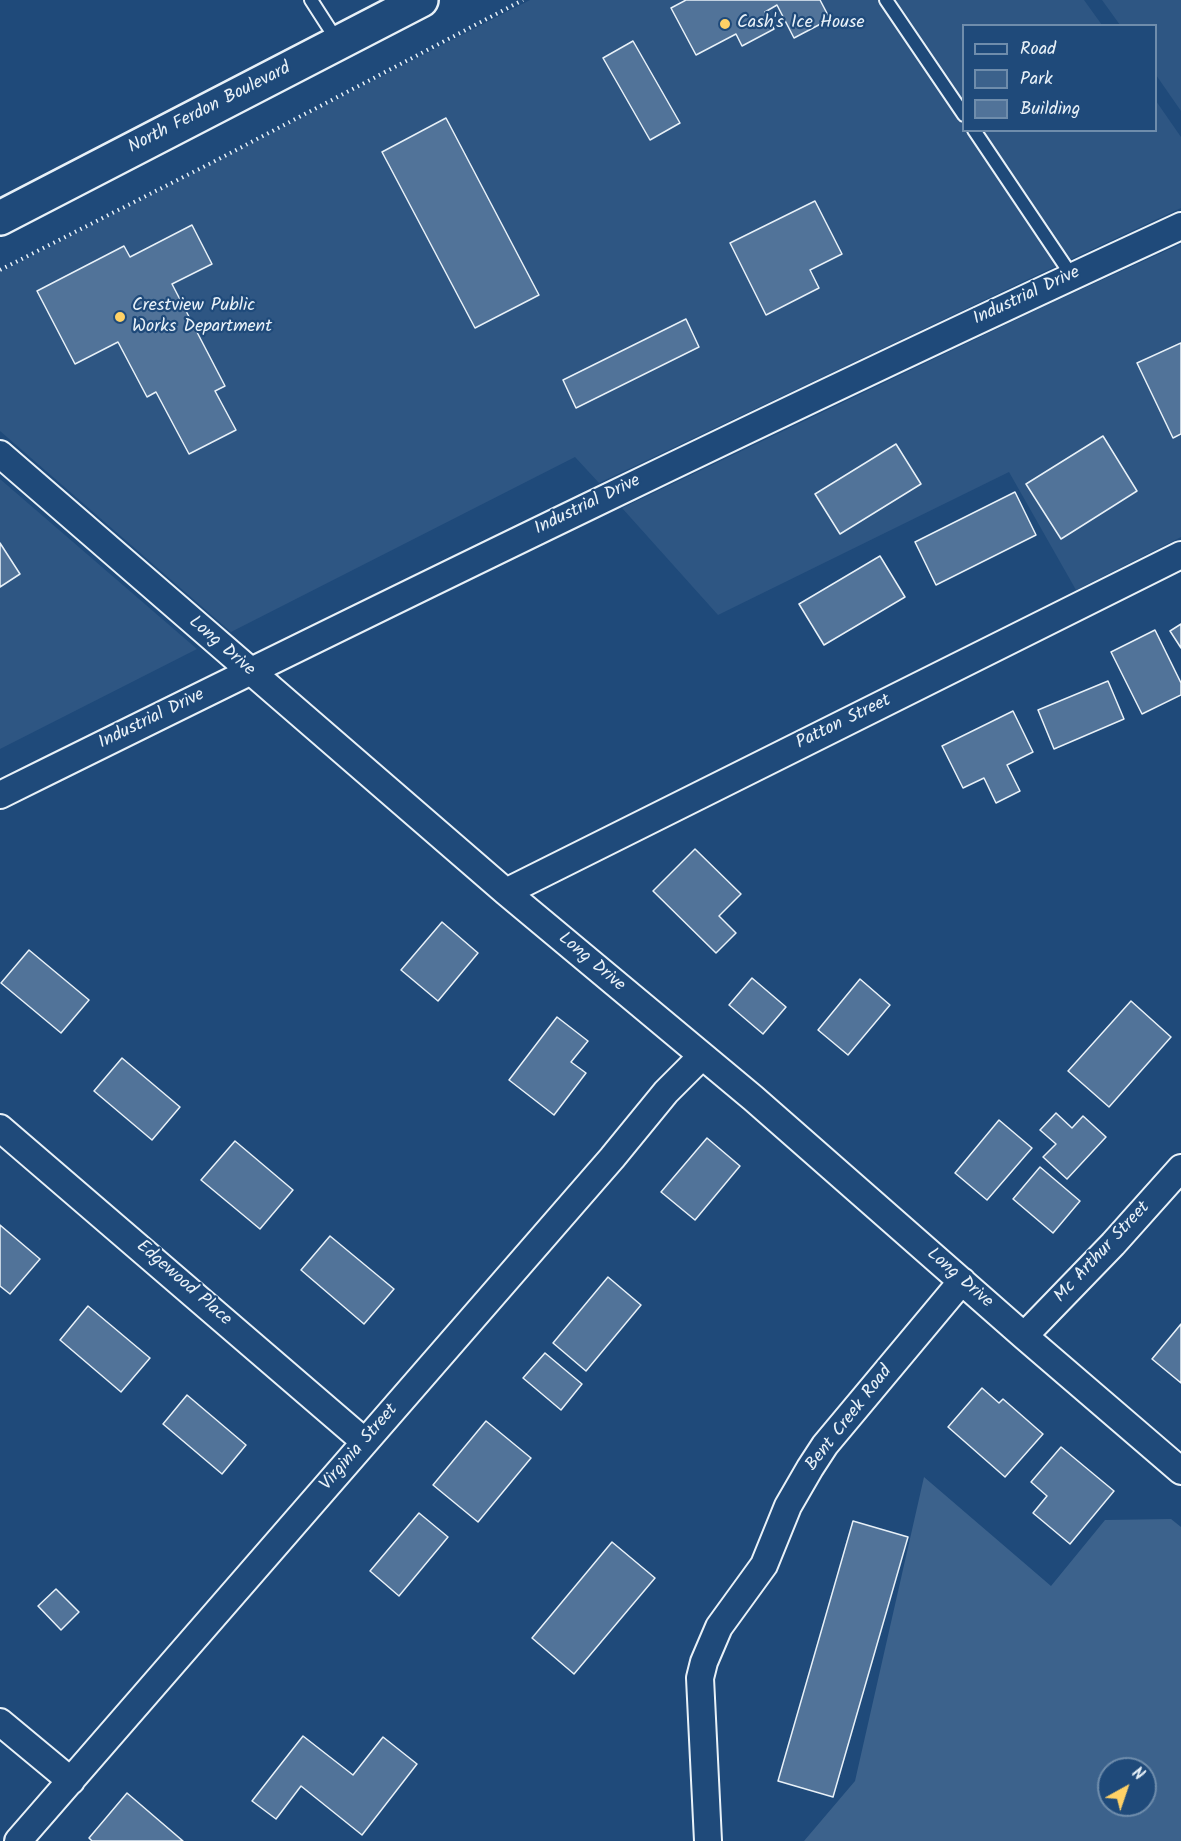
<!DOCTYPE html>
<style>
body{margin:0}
#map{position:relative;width:1181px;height:1841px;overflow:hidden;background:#1f4a7a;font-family:Kalam,sans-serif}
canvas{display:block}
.legend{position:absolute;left:962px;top:24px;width:195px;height:108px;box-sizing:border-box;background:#1f4a7a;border:2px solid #6f8dac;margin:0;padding:8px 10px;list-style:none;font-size:18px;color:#e8f1f8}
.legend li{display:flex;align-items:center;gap:12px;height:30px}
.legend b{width:30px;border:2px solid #6f8dac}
.north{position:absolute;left:1097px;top:1757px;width:60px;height:60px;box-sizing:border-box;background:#1f4a7a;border:2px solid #6f8dac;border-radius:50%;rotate:40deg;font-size:16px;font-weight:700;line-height:24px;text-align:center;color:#e8f1f8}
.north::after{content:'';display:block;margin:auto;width:21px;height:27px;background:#ffd166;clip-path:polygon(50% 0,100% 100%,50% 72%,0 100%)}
</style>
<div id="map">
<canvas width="1181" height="1841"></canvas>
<ul class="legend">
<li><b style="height:8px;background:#1f4a7a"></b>Road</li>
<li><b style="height:16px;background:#3c628c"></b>Park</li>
<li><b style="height:16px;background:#517399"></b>Building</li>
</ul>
<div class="north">N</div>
</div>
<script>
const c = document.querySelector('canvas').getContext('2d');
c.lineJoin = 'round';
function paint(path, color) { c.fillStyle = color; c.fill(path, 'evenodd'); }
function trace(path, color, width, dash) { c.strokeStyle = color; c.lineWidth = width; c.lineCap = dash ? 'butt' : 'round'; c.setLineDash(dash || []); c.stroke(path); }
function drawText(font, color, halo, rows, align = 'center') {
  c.font = font + ' Kalam,sans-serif'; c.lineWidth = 4.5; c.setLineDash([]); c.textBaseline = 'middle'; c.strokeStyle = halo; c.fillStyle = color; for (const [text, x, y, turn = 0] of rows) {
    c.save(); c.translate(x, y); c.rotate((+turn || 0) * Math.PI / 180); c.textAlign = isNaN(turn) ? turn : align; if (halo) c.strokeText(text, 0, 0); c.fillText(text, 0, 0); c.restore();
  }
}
const built = new Path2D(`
 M530,0h554l18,25 -138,1v104h192v-29l25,36v71l-146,68 -436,207 -24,-26 -344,175 -231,-201v-159z
 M1102,0h79v111l-25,-36v-49l-36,-1z
 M1181,244v293l-105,53 -67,-118 -291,143 -96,-107 423,-202z
 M0,479l197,170 -197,100z`);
const green = new Path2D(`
 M924,1477l127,109 54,-66 66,-1 10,8v314h-377l51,-60zM1109,1769h36v36h-36z`);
const building = new Path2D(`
 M686,0h134l10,19 -36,19 -17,-33 -12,7 9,17 -32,17 -6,-12 -40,21 -25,-47z
 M633,41l47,82 -30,17 -47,-82z
 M446,118l93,177 -64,33 -93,-176z
 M815,201l27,53 -32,16 9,18 -53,27 -36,-72z
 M192,225l20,39 -40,20 53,102 -10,5 21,39 -47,24 -33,-62 -9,5 -29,-55 -43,22 -38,-73 87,-45 6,11z
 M686,319l13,28 -123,61 -13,-28z
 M1181,343v91l-8,4 -36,-75z
 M1103,436l34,55 -76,48 -35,-55z
 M896,444l25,40 -81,50 -25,-40z
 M1015,492l21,43 -100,50 -21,-43z
 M0,543l20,31 -20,13z
 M880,556l25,41 -81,48 -25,-41z
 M1181,624v24l-11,-17z
 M1155,630l26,53v12l-39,19 -31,-62z
 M1108,681l16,38 -70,30 -16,-39z
 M1013,711l20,41 -26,13 13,26 -24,12 -12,-25 -21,10 -21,-42z
 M695,849l46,45 -22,22 17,17 -20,20 -63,-62z
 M442,922l36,31 -40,48 -37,-31z
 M29,950l60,50 -28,33 -60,-50z
 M752,978l34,29 -23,27 -34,-29z
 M860,979l30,26 -42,50 -30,-25z
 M1131,1001l40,36 -62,70 -41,-36z
 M557,1017l31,24 -17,21 15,11 -32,42 -45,-35z
 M122,1058l58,49 -28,33 -58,-49z
 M1056,1113l16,15 11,-12 23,21 -39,42 -24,-22 13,-13 -16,-14z
 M999,1120l33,28 -45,52 -32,-27z
 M707,1138l33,28 -45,54 -34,-28z
 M235,1141l58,49 -33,39 -59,-49z
 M1040,1167l40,34 -27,32 -40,-34z
 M0,1225l40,34 -30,35 -10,-8z
 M330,1236l64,53 -30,35 -63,-54z
 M608,1277l33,28 -55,66 -33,-28z
 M88,1306l62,52 -29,34 -61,-52z
 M1181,1324v59l-29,-24z
 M545,1353l37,31 -21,26 -38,-32z
 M982,1388l17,15 4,-4 40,35 -38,43 -57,-50z
 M187,1395l59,50 -24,29 -59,-50z
 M486,1421l45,37 -53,64 -45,-37z
 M1061,1447l53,44 -44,53 -37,-31 14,-17 -16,-14z
 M419,1513l29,24 -49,59 -29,-25z
 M853,1521l55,16 -75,260 -55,-16z
 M612,1542l43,36 -81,96 -42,-36z
 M56,1589l23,23 -18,18 -23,-24z
 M303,1736l50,39 30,-38 34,27 -55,71 -61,-49 -25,33 -24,-18z
 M127,1793l56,48h-91l-3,-3z`);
const path = new Path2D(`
 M0,270l217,-110 306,-160`);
const lane = new Path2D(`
 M311,0l27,42
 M886,0l78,115
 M974,130l98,146`);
const street = new Path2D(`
 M0,454l506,438 247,206 271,238 157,135
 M0,795c392,-194 784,-386 1181,-569
 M506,892l675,-337
 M0,1128l365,314
 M1024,1336l89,-92 68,-76
 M0,1722l71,59
 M18,1841l594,-683 54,-66 36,-36
 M708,1841l-8,-163 4,-16 15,-35 45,-62 24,-59 22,-38 15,-23 137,-164`);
const primary = new Path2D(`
 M0,218l421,-218`);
const markers = [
 [725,24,6,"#ffd166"],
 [120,317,6,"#ffd166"]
];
const poiNames = [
 ["Cash's Ice House",737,24],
 ["Crestview Public",132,307],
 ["Works Department",132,328]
];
const streetNames = [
 ["North Ferdon Boulevard",210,109,-27],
 ["Industrial Drive",1027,297,-25],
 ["Industrial Drive",588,506,-26],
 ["Long Drive",221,647,41],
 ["Industrial Drive",152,720,-26],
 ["Patton Street",844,723,-26],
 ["Long Drive",591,963,40],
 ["Mc Arthur Street",1103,1253,-47],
 ["Long Drive",959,1279,41],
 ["Edgewood Place",183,1284,41],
 ["Bent Creek Road",850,1419,-52],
 ["Virginia Street",360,1448,-49]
];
paint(built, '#2e5683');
paint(green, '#3c628c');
paint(building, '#517399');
trace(building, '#e8f1f8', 1.5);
trace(lane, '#e8f1f8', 16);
trace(street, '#e8f1f8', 30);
trace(primary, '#e8f1f8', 38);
trace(path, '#e8f1f8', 4, [1.5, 4.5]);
trace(lane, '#1f4a7a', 12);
trace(street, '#1f4a7a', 26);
trace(primary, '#1f4a7a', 33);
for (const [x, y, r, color] of markers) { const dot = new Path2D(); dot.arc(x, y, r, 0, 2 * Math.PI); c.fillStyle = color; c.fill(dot); trace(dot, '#1f4a7a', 2); }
drawText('18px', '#e8f1f8', '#1f4a7a', poiNames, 'left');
drawText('18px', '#e8f1f8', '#1f4a7a', streetNames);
</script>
